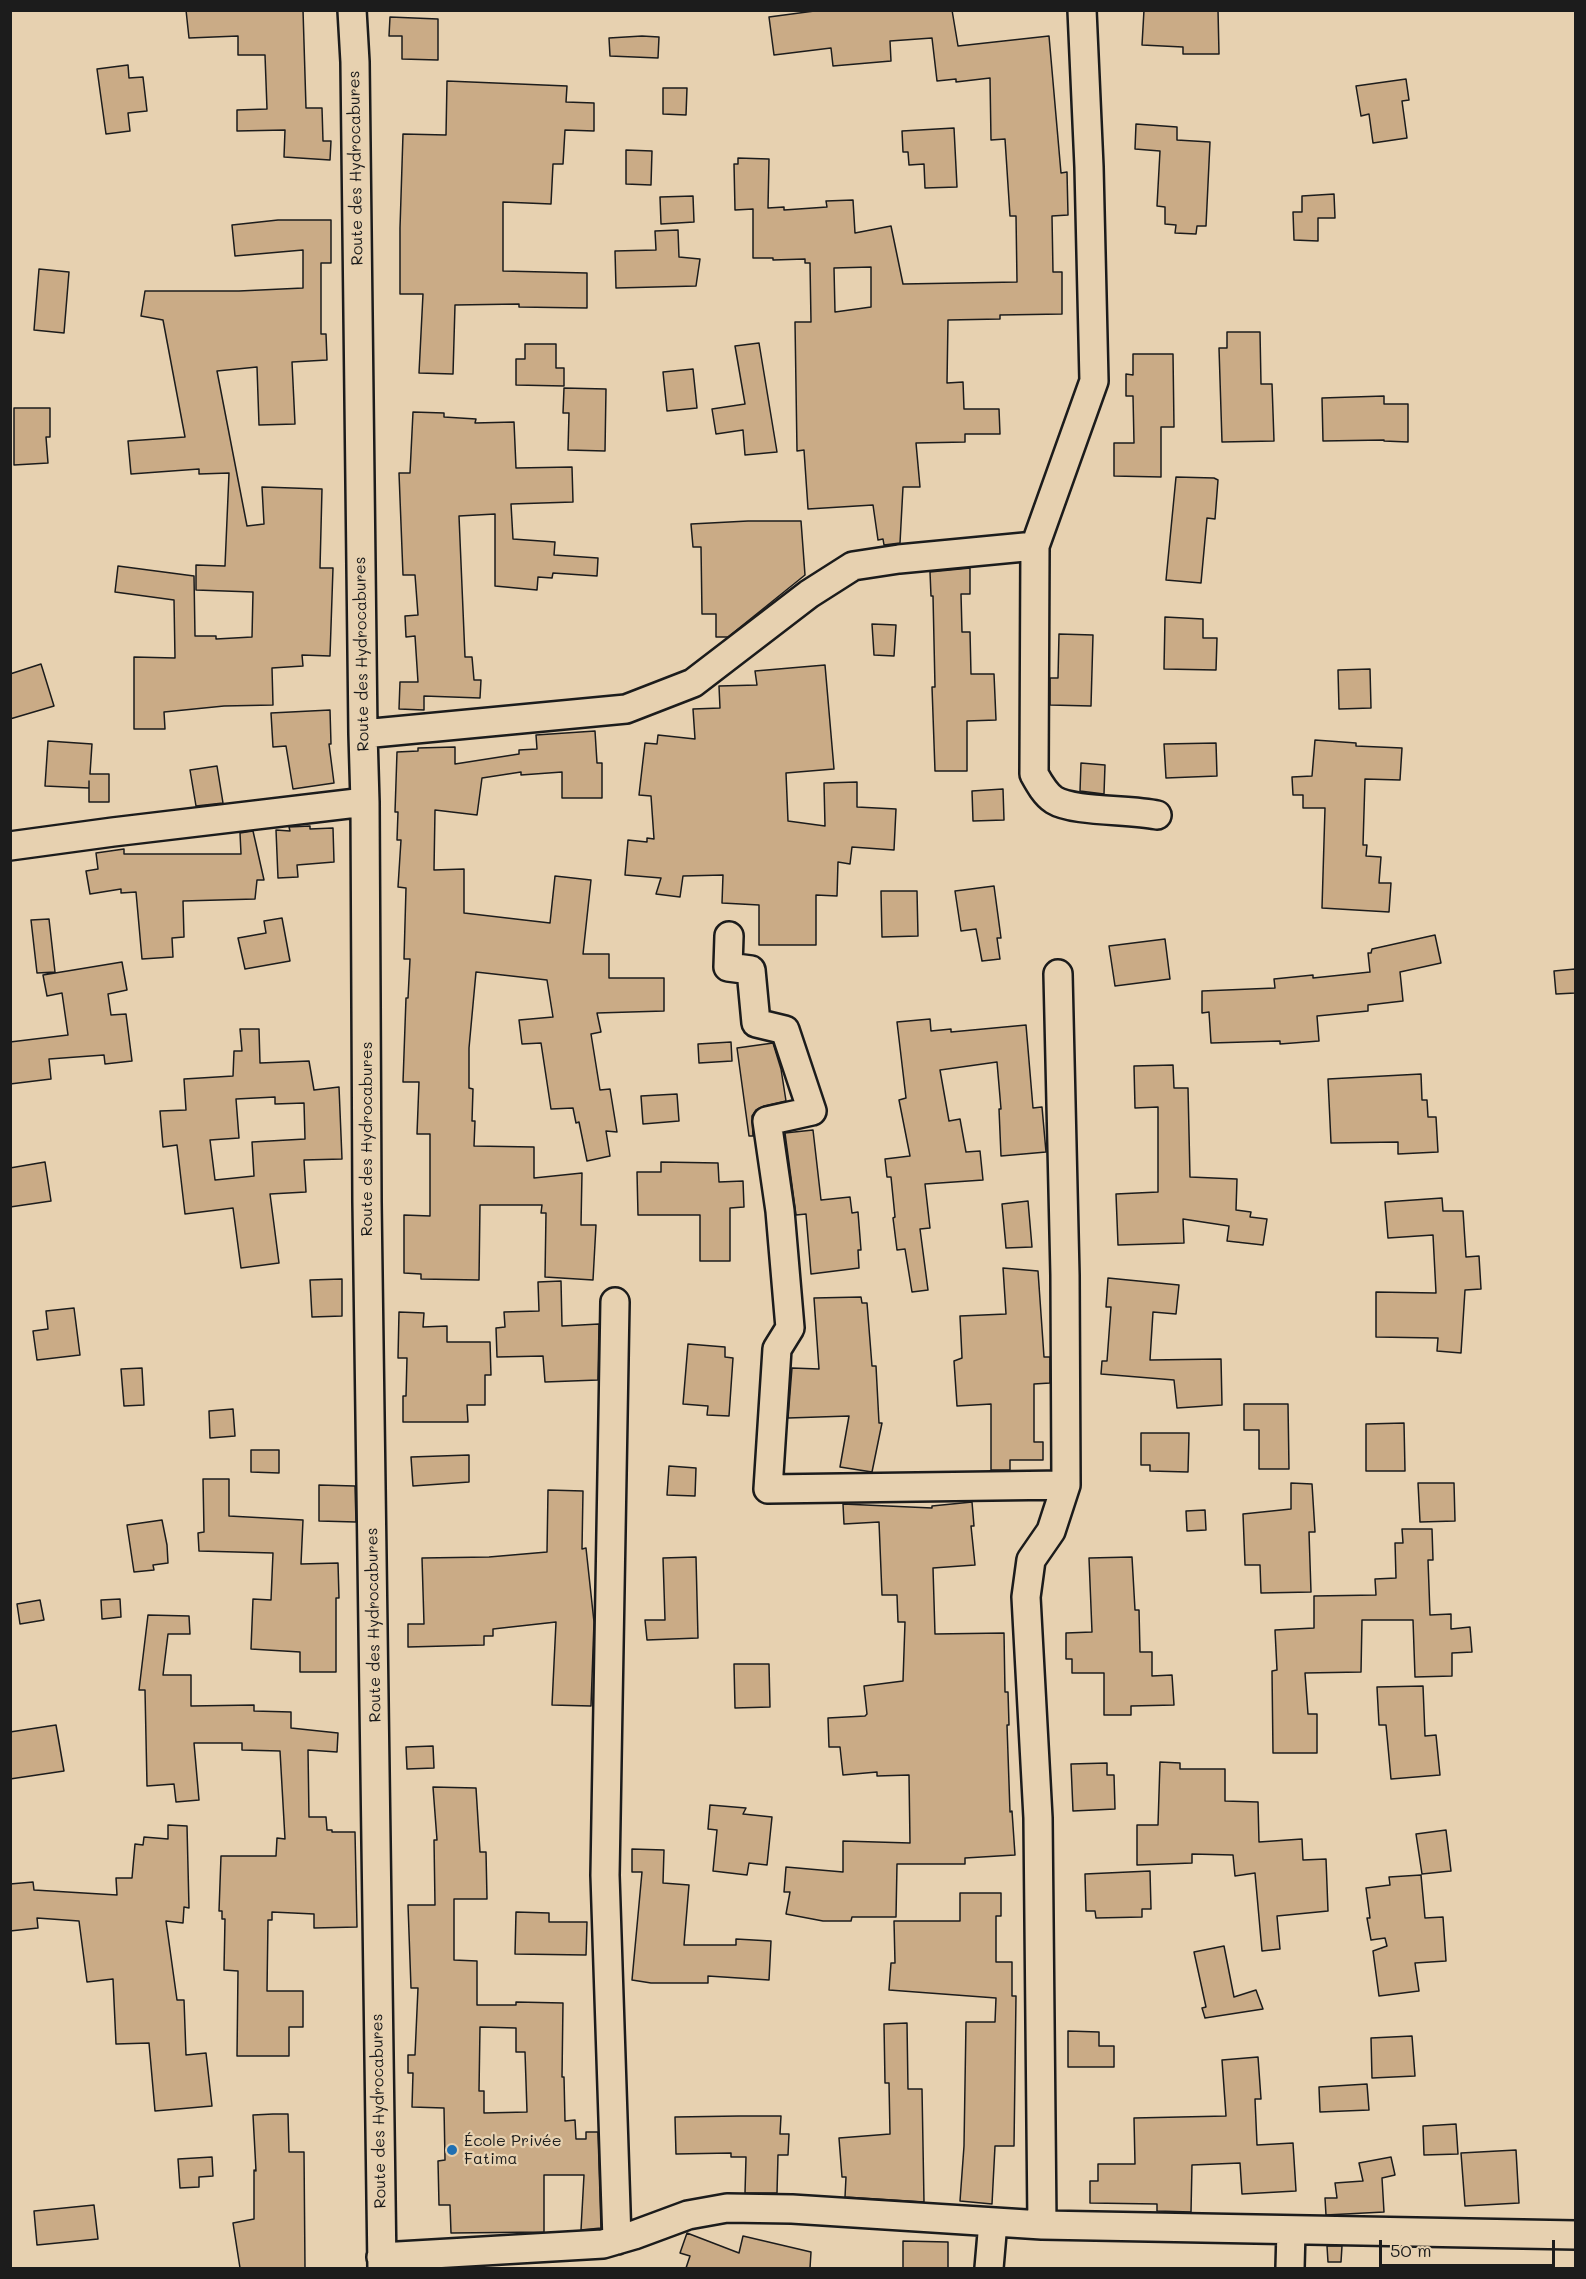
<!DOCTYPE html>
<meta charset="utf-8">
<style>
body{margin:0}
#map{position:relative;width:1586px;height:2279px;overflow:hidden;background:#e7d1b0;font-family:Mali,sans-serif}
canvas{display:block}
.frame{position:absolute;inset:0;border:12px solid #1c1c1c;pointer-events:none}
.scale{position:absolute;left:1379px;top:2240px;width:176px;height:27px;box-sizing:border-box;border:3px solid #1c1c1c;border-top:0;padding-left:8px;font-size:18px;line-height:21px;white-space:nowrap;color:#1c1c1c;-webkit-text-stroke:4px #e7d1b0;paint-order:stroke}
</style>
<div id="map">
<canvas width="1586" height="2279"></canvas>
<div class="frame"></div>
<div class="scale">50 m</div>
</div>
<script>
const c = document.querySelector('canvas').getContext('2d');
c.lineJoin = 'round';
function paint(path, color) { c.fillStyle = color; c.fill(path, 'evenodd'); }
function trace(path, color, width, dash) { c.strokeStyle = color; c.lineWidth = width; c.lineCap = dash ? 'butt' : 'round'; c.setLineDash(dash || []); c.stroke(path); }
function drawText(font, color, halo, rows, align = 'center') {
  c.font = font + ' Mali,sans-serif'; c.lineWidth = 4.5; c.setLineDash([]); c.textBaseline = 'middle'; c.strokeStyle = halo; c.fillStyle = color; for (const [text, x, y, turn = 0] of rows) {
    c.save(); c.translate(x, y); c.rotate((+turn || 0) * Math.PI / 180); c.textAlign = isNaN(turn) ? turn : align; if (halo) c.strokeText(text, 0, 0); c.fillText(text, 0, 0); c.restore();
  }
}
const building = new Path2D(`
 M186,10h117l3,98h16l1,33h8l-1,19 -46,-3 1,-27 -48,1v-21l30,-1 -2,-54h-27v-19l-49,2z
 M822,10h130l6,36 91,-10 12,137 6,-1 1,43 -16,1 1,56h9v42l-62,1v4l-52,1 -1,63 16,-1 1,27h35l1,25h-35v8l-49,1 4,44h-17l-3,56 -16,2 -1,-6 -5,1 -5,-35 -65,4 -4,-59 -7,1 -2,-129h16l-1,-59h-5v-4l-32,1v-2h-20v-49l-18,1 -1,-46h4v-6l31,1 -1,49 16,-1v3l43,-3 -1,-6 27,-1 2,33 36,-7 12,58 114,-2 -1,-66h-6l-5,-77 -14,1 -1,-62 -34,4v-3l-19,2 -5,-43 -42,3 1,20 -58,5 -2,-18 -57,7 -5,-38zM871,267v40l-36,5 -1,-44z
 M1144,10h74l1,44h-36v-7l-41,-2z
 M390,17l48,2v41l-36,-1v-23h-13z
 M642,36l17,1 -1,21 -48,-2 -1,-18z
 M128,65l1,13 14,-1 4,34 -19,2 2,18 -24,3 -9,-65z
 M1406,79l3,21 -7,1 5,37 -34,5 -4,-29 -8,2 -5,-30z
 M447,81l120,5 -1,16 28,1v28l-29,-1 -2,34h-10l-2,40 -48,-2v69l84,2v35l-68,-1v-3l-64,1 -2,69 -34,-1 4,-79h-23v-66l3,-94 43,1z
 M663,88h24l-1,27 -23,-1z
 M1136,124l41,3v13l33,2 -4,84h-9l-1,8 -21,-1 1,-8 -11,-1v-17l-8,-1 3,-55 -25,-2z
 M954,128l3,59 -32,1 -1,-24 -15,1 -1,-13h-5l-1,-21z
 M626,150l26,1 -1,34 -25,-1z
 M1334,194l1,24h-17v23l-24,-1 -1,-28h9v-16z
 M693,196l1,26 -33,2 -1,-27z
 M278,220h53v43h-10v71h5l1,26 -35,2 3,62 -36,1 -2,-58 -40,4 30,155 17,-2 -2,-37 60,2 -2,79h13l-3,88 -28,-1 1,11 -31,2 1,37 -49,1 -60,6 1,17h-31v-72l41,1 -1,-58 -59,-8 3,-26 76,10 1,60h21v3l36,-2 1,-45 -57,-2v-25l29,1 4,-93 -30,1v-5l-68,5 -3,-33 57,-4 -22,-117 -22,-4 4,-25h94l64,-3v-38l-68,6 -3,-31z
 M678,230l1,27 21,2 -4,27 -80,2 -1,-37 41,-1 -1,-19z
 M39,269l30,3 -5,61 -30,-3z
 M1227,332h33l1,52h11l2,57 -52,1 -3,-94h8z
 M759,343l18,109 -32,3 -2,-25 -27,4 -4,-25 33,-5 -10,-58z
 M525,344h31v24h8v18l-48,-1v-26h9z
 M1133,354h40l1,73h-13v50l-47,-1v-33h20l-1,-47h-7v-22l7,1z
 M693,369l4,39 -30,3 -4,-39z
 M564,388l42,1 -1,62 -37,-1 1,-37h-6z
 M1384,396v8h24v38l-24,-1v-1l-61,1 -1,-43z
 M14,408h36v29h-4l2,26 -34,2z
 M413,412l31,1v4l32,2 -1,4 39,-1 2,46 56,-1 1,35 -62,2 2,35 42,3 -1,13 44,3 -1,18 -44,-3 -1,5 -14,-1 -1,13 -42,-4v-72l-36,2 6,141h7l2,23h7l-1,18 -56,-2v14l-25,-1 1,-27h18l-3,-46 -9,1 -1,-21 13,-1 -3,-40h-12l-4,-102h11z
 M1176,477l38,1 4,2 -3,39 -8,-1 -6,65 -35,-3z
 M748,521h53l4,54 -77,62h-12v-23h-14l-1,-67h-8l-2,-23z
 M970,568v26h-9l1,38h8l1,42h23l2,46 -29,1v50h-32l-3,-84h3l-2,-91h-2l-1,-24z
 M1165,617l38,2v19h14l-1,32 -52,-1z
 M872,624l24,1 -2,31 -20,-1z
 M1059,634l34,1 -2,71 -41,-1v-27h8z
 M41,664l13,42 -44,13v-45z
 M825,665l9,104 -48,4 2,48 37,5 -1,-43 33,-1v25l39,2 -2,41 -42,-3 -2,17 -12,-2 -1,34 -21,-1v50h-57v-40l-37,-2 1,-28 -40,1 -3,21 -24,-3 5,-16 -36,-3 3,-35 19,2v-4l7,1 -3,-43 -12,-1 6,-52 12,1 1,-9 37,4 -2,-30 27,-1 -1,-22 38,-1 -2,-14z
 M1370,669l1,39 -32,1 -1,-39z
 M330,710l1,34h-2l5,39 -41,6 -7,-43 -13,1 -2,-34z
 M595,731l2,32h5v35h-40v-26l-41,3v-3l-39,6 -5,37 -42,-5 -1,60 30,-1v44l86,10 5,-47 36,4 -8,74h26v24h55v33l-67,2 4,19 -10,2 9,56 10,-1 7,43 -11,-1 4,25 -23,5 -8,-39 -3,1 -3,-15 -22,1 -10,-66 -19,1 -3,-24 34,-3 -6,-37 -71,-8 -7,76v40l4,1 -1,32h3l-1,25 60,1v31l48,-5 -1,52h15l-3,55 -48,-3 1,-64h-5l1,-8h-62l-1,75 -58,-1v-5l-17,-1v-58l26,1v-82h-13l2,-52h-16l3,-84h2l2,-39h-6l2,-71 -8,-1 3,-47h-4l1,-28h-3l2,-60 21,-1v-3l37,-1v17l64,-10v-4l18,-1 -1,-14z
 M1315,740l41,3v3l46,2 -2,32 -35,-1 -2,66h4l-1,11 15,1 -2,26h12l-2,29 -67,-4 3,-100h-22v-13h-10l-1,-18 20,-1z
 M48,741l44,3 -2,30h19v28h-20v-21v7l-44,-2z
 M1216,743l1,33 -51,2 -2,-34z
 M1081,763l24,2 -1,29 -24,-3z
 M217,766l6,37 -27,3 -6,-36z
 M1003,789l1,31 -31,1 -1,-30z
 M310,826v3l23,-1 1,34 -37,3 1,12 -20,1 -2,-48 14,1 -1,-4z
 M253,831l11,49h-7l-2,19 -72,2 1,36 -12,1 1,19 -31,2 -6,-67 -15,1v-4l-31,5 -4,-23 12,-2 -2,-16 28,-4v5h117l-1,-21z
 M994,886l7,52h-4l3,21 -18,2 -6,-32 -15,2 -6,-40z
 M881,891h36l1,45 -36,1z
 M282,918l8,43 -45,8 -7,-31 28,-5 -2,-12z
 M49,919l6,53 -18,1 -6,-53z
 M1435,935l6,28 -41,9 3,29 -35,4v6l-51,5 2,25 -39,3v-3l-69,2 -2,-31 -7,1v-22l73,-3 -1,-9 39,-4v3l57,-6 -2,-19h3l1,-4z
 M1165,939l5,40 -55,7 -6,-40z
 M122,962l5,28 -19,4 3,21 15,-1 6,47 -27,3 -1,-9 -55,4 2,20 -41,5v-42l58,-7 -6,-42 -15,3 -4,-21z
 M1575,969v24l-19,1 -2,-23z
 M930,1019l1,12 20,-2v3l75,-7 7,83 9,-1 4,45 -45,4 -2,-47h2l-4,-47 -57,8 9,51 11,-2 6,33 14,-1 3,29 -58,4 5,44 -10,1 8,61 -16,2 -7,-43 -8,1 -4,-32 2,-1 -4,-40h-4l-2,-18 25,-3 -11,-56 7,-2 -9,-76z
 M240,1029h19l1,34 49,-2 5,29 25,-3 3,72 -38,1 2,32 -36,2 9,69 -38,5 -8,-60 -48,6 -8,-69 -14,2 -3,-36 26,-1 -2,-31 49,-3 1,-25h8zM275,1097v7l29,-1 1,36 -53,3 2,34 -39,4 -5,-40 29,-2 -3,-39z
 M731,1042l1,19 -33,2 -1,-19z
 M773,1043l8,26 5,32 -22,5 -8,4 -4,6 1,20h-4l-12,-88z
 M1173,1065l1,23h14l2,89 47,2 -1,31 15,2 -1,5 17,2 -4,26 -36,-4 2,-15 -46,-7 1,24 -66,2 -2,-51 42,-2v-85l-23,1 -1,-42z
 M1421,1074l1,26h5l1,17h8l2,35 -40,2v-12l-67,1 -3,-64z
 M677,1094l2,27 -36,3 -2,-28z
 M813,1130l8,70 29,-3 2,16 6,-1 3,38h-3l1,18 -48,6 -5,-60 -10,1 -11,-82z
 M45,1162l6,39 -41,6v-39z
 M661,1162l57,1 1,19 24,-1 1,26 -14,1v53h-30v-46h-62l-1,-43h24z
 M1442,1198l1,13h20l3,46 13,-1 2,33 -16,1 -4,63 -24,-2 1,-13 -62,-1v-45l60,1 -3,-58 -45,3 -3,-36z
 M1028,1201l4,46 -26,1 -4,-44z
 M1003,1268l35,3 6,86h6v26l-16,1v58h9v18h-33v10h-19v-66l-34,2 -3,-45 8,-3 -2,-42 46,-2z
 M1108,1278l71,7 -3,29 -23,-2 -3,48 71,-1 1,46 -45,3 -3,-28 -73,-6 1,-13h5l4,-54h-5z
 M342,1279v37l-30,1 -2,-37z
 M561,1281l1,45 37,-2 -1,56 -53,2 -2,-26 -46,1 -1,-29 9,-1 -1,-15 35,-1 -1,-29z
 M861,1297l1,6h5l5,63h4l3,57h3l-10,49 -32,-5 9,-51 -61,2 4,-50 27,1 -5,-71z
 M74,1308l6,47 -43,5 -4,-29 15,-2 -2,-18z
 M399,1312l25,1 -1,14 24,-1v16h43l1,33h-6v30h-18l1,17h-65v-26h3l1,-38h-9z
 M688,1344l37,3v10l8,1 -4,58 -22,-1 1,-9 -25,-2z
 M142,1368l2,37 -20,1 -3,-37z
 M1244,1404h44l1,65h-30v-39h-15z
 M233,1409l2,27 -25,2 -1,-27z
 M1404,1423l1,48h-39v-47z
 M1141,1433h48l-1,39 -38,-1v-6h-9z
 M251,1450h28v23l-28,-1z
 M469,1455v27l-56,4 -2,-29z
 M669,1466l27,2 -1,28 -28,-1z
 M203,1479h26v37l74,4 -2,44 37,-1 1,35h-3v74h-36v-20l-49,-3 2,-50 18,1 2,-47 -74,-2 -1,-18 6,-1z
 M1291,1483l21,1 3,48h-6l2,60 -50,1 -1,-28h-15l-2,-51 48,-5z
 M1418,1483h36l1,38 -35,1z
 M319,1485l36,1 1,36 -37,-1z
 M548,1490l35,1 -1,58 4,-1 8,74 -3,84 -39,-1 4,-83 -63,7v7h-9v9l-76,2v-23h16l-2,-66 67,-1 58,-5z
 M972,1502l2,24h-3l4,39 -42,3 2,66 69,-1 1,59h3l1,33h-2l3,87 2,-1 3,44 -50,3v6h-68l-1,53h-44l-1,4h-28l-37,-7 4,-22h-6l2,-25 57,5v-31l67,2 -1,-68 -32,1v-4l-34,3 -3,-28h-11l-1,-29 37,-2 2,-2 -3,-28 39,-5 2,-59h-7l-1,-27h-15l-3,-73 -35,2 -1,-20 89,4v-2z
 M1205,1510l1,20 -19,1 -1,-20z
 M162,1520l5,25 1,18 -15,2 1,5 -20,2 -7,-47z
 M1402,1529h30l1,31h-5l2,55 21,-1v15l19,-2 2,25 -20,1v23l-37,1 -2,-57h-51l-1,52 -56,1 3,41h9v39h-44l-1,-82 5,-1 -2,-40 39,-2v-32l62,-1 -1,-16 21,-1 -1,-35h8z
 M696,1557l2,81 -51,2 -2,-20h20l-2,-62z
 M1132,1557l3,53h4l1,42h12v24l20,-1 2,30 -43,1v9h-27v-42h-32v-14h-6v-26l26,-1 -3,-74z
 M120,1599l1,18 -19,2 -1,-19z
 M40,1600l4,20 -24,4 -3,-20z
 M148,1615l41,1 1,18h-22l-5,41h28v31l63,-1v6l37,1v16l47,5 -1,19 -29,-2 1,67h17l1,13h5v2h23l2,95 -43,1v-14l-42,-2v8h-4l-1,71h36v36h-14v29h-52l1,-85 -14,-1 1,-51h-3v-8h-3l2,-55h55l1,-18 8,1 -5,-88 -38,-1v-7h-48l5,57 -23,2 -2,-18 -27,2 -2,-96h-6z
 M734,1664h35l1,43 -35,1z
 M1423,1686l2,50 11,-1 4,40 -49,4 -5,-54h-7l-2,-38z
 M56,1725l8,46 -54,8v-47z
 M433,1746l1,22 -27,1 -1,-22z
 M1160,1762l20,1v6h45v32l33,1 1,40 43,-3 1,21 23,-1 2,52 -51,5 3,33 -18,2 -7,-78 -20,3 -2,-21 -41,-1v9l-55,2v-40h21z
 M1107,1763v12h7l1,34 -42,2 -2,-47z
 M433,1787l43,1 4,64h6l1,47h-33v61l23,1v44h39v-3l47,1 -1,74h2l1,44 10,-1 1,19h10v-7h12l3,96 -20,2 3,-55h-40v57l-93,1 -1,-28h-11l-1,-44 7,-1 -1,-52 -32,-1 1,-34h-5v-18h7l3,-67h-7l-3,-83h27l-1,-65h3zM480,2027l36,1v24h9l2,60 -43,1v-22h-5z
 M710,1805l36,3 -3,6 29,3 -5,48 -18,-2 -2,12 -34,-4 4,-41 -9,-1z
 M168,1825l19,1 2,82 -5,-1 -1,16 -17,-2 11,79h7l2,55 20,-2 6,53 -57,5 -6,-68 -33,1 -3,-65 -26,3 -8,-61 -42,-3 1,10 -28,3v-47l23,-2 1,8 83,5 -1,-17h16l3,-34 8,1 1,-8 24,2z
 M1446,1830l5,41 -29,3 -6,-40z
 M632,1849l32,1 -1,33 26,2 -5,60h52v-6l35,2 -2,39 -61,-4v7h-57l-19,-3 10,-108h-10z
 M1150,1871l1,38h-9v8l-46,1 -1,-7h-9l-1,-37z
 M1421,1875l4,43 18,-1 3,44 -31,2 4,28 -40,5 -6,-45 14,-5 -2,-8 -14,2 -4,-22h3l-4,-30 24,-3 -1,-8z
 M960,1893h41v23h-5v46h16v34h4l-2,150h-19l-3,58 -32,-3 4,-55 2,-124h29l1,-24 -107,-8 2,-27h4l-1,-42h66z
 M516,1912l33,1v9h38l-1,33 -71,-1z
 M1224,1946l10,51 22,-7 7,19 -58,9 -3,-10 4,-1 -12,-55z
 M907,2023l1,66h14l2,113 -79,-5 1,-20h-4l-3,-39 51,-4 -1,-51h-4l-1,-59z
 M1068,2031l31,1v14h15v21h-46z
 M1412,2036l3,40 -43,2 -1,-40z
 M1258,2057l3,42h-6l2,46 36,-2 3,48 -54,3 -2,-31 -48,2 -1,47 -34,-1v-7l-67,-1v-22h8v-17h37l-1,-46 92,-2 -4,-56z
 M1367,2084l2,26 -49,2 -1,-25z
 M273,2114h15l1,38h15l1,116h-65l-7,-45 21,-4v-49l2,1 -3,-56z
 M739,2116h42l-1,18h9l-1,21h-10l-1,38h-32l1,-36h-15v-4l-55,1 -1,-37z
 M1456,2124l2,30 -34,1 -1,-29z
 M1516,2150l3,53 -54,3 -4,-53z
 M212,2157l1,19 -14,1v10l-19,1 -2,-29z
 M1391,2157l4,18 -13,3 2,34 -58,3 -1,-17h12l-2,-15 28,-2 -4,-18z
 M94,2205l4,34 -61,6 -3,-34z
 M687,2233l52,20 4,-17 68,16 -1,16h-124l4,-12 -10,-3z
 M903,2241l45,1v26h-45z
 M1327,2246h15l-1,16h-13z`);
const minor = new Path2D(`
 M352,10l3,52 8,672 2,68 2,400 15,1066
 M1082,10l7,157 5,214 -59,165 -1,228c5,9 11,20 20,26 19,12 76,9 103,15
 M363,734l263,-25 67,-26 116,-89 44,-28 46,-7 136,-13
 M10,846l103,-14 252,-30
 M729,936l-1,31 23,3 5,53 29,7 27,81 -45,10 13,90 10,117 -13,21 -9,140 298,-4
 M615,1302l-10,573 12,365
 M1042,2225l-4,-407 -12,-221 5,-37 20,-29 15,-46 -1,-210 -7,-301
 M381,2257l222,-13 31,-9 54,-20 39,-7 65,1 250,16 534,10
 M989,2268l4,-46
 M1290,2268l1,-38`);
const markers = [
 [452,2150,6,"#1f6fb2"]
];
const streetNames = [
 ["Route des Hydrocabures",356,168,-91],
 ["Route des Hydrocabures",362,654,-91],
 ["Route des Hydrocabures",367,1139,-90],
 ["Route des Hydrocabures",374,1625,-91],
 ["Route des Hydrocabures",379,2111,-91]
];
const poiNames = [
 ["École Privée",464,2141],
 ["Fatima",464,2159]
];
paint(building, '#caab86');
trace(building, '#1c1c1c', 1.5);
trace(minor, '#1c1c1c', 32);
trace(minor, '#e7d1b0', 27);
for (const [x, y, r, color] of markers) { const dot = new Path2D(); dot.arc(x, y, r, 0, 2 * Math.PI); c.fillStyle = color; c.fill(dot); trace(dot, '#e7d1b0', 2); }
drawText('16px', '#1c1c1c', '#e7d1b0', streetNames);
drawText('16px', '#1c1c1c', '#e7d1b0', poiNames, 'left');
</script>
